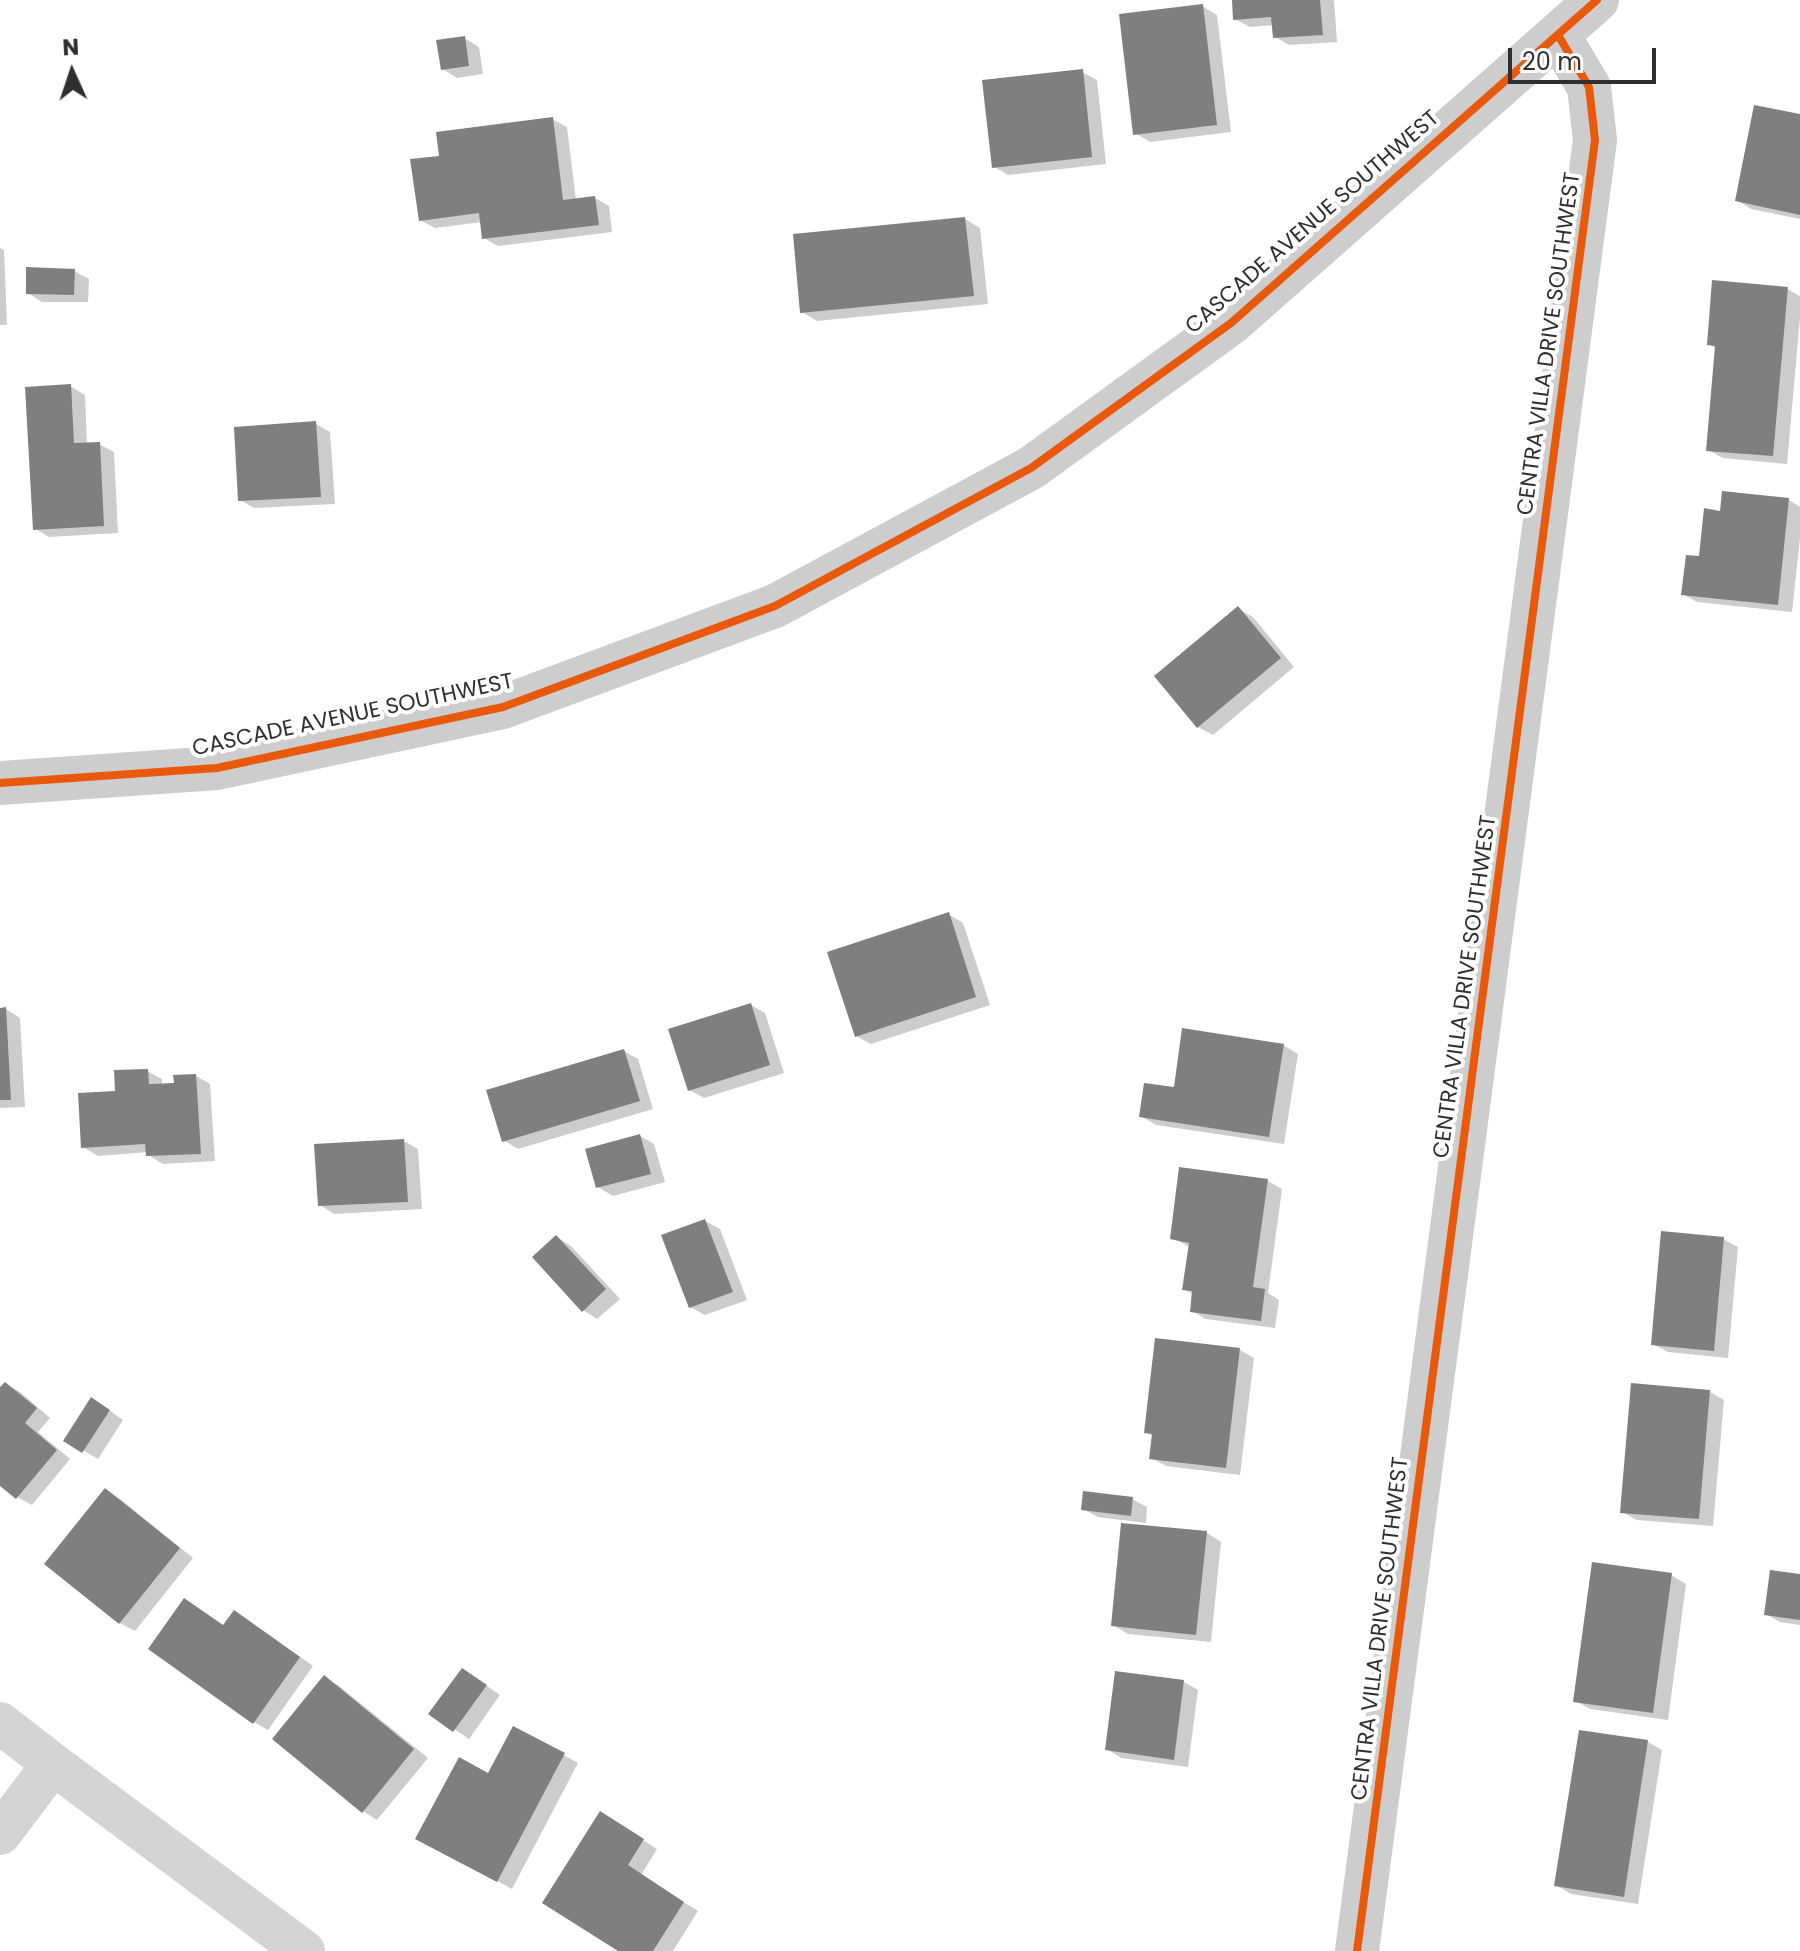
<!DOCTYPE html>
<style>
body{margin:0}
#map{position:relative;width:1800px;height:1951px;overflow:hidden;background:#fff;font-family:Poppins,sans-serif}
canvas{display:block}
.north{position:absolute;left:32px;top:32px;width:80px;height:80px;-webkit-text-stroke:6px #fff;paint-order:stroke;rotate:357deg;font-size:22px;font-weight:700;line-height:32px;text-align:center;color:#2f2f2f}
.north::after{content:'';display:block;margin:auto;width:28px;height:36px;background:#2f2f2f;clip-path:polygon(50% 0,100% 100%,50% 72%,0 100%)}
.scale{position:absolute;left:1508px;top:48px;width:148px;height:36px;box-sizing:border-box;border:4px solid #2f2f2f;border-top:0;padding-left:10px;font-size:24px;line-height:28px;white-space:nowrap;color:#2f2f2f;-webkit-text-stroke:6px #fff;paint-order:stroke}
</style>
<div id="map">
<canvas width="1800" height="1951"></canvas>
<div class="north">N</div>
<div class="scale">20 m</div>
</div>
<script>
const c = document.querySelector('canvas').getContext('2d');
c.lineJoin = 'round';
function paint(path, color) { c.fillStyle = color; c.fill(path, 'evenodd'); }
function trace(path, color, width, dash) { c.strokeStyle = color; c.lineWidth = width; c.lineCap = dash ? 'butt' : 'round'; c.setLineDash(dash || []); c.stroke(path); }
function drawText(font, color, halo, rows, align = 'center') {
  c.font = font + ' Poppins,sans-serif'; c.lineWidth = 8; c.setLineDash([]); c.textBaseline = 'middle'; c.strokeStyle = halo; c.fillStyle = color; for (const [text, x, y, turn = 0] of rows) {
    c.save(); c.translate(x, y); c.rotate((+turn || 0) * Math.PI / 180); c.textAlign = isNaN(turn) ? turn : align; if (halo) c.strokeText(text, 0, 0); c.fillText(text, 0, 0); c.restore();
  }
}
const shadow = new Path2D(`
 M1234,0h100l3,42 -48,3 -14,-8 -1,-12 -24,2 -15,-8z
 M1202,6l15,9 14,117 -81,10 -15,-9z
 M464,38l15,9 4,27 -26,4 -14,-9z
 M1082,72l15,8 9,84 -98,11 -15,-9z
 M1800,116v103l-49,-10 -14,-9z
 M552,119l15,8 9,73 19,-2 14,8 3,26 -114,14 -14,-8 -2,-16 -47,6 -15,-8 21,-63z
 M965,219l15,9 8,76 -171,17 -15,-9z
 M0,248l4,2 3,75h-7z
 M74,271l15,8 -1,23h-46l-14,-9z
 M1787,289l13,7v21l-13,147 -64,-6 -15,-8 9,-101 -8,-5z
 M70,386l15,9 2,49h12l15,8 4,81 -69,4 -15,-9z
 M316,424l14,8 5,72 -81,4 -14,-8z
 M1789,500l11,7v31l-8,74 -95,-10 -14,-8 39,-81z
 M1238,609l15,8 41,50 -81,68 -15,-8z
 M948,914l15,9 27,82 -119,39 -15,-8z
 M751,1005l14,8 19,60 -80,25 -15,-8z
 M6,1009l14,9 5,89 -25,1v-98z
 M1283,1045l15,9 -14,90 -128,-19 -15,-9 35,-27z
 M624,1051l14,8 15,50 -135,40 -15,-9z
 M147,1071l15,8v7l14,-1 20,-9 14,8 5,77 -52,3 -15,-9v-3l-50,4 -15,-9 34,-54z
 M640,1136l14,8 11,38 -52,14 -15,-9z
 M404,1141l14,8 4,60 -88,5 -14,-9z
 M1268,1181l14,8 -14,104 11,7 -4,28 -69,-9 -14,-8 2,-16 -10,-6 6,-42 -18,-9z
 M705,1221l15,8 27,71 -42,15 -15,-8z
 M557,1237l14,9 49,53 -23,20 -14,-9z
 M1723,1239l15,8 -10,111 -60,-6 -15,-8z
 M1240,1350l14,8 -14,117 -74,-9 -15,-8 2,-22 -7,-4z
 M5,1384l15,8 30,26 -12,14 32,27 -38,46 -15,-8 -17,-14v-93z
 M1710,1392l14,8 -11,126 -76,-6 -15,-8z
 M106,1408l17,12 -25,39 -32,-19z
 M106,1491l14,8 73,59 -58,73 -15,-8 -73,-60z
 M1132,1499l15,8 -1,16 -48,-6 -15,-8z
 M1207,1533l14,9 -10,100 -83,-8 -15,-9z
 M1671,1575l15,9 -18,136 -78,-11 -14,-8z
 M1800,1576v49l-20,-3 -14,-8z
 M249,1621l64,45 -45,64 -14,-8 -29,-95z
 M325,1678l14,8 89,72 -51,62 -14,-9z
 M477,1679l23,16 -31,44 -38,-26z
 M1184,1682l14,8 -10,77 -67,-9 -14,-9z
 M514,1728l64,35 -66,126 -80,-43 57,-71z
 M1581,1732l67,10 14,8 -24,154 -67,-10 -15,-9z
 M615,1822l42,27 -16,26 57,36 -25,40h-51z`);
const building = new Path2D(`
 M1232,0h88l3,35 -50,3 -2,-21 -38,3z
 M1203,4l14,121 -84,10 -14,-121z
 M465,36l4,30 -28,4 -5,-30z
 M1083,69l9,88 -100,11 -10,-88z
 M1754,105l46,9v101l-65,-14z
 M553,117l10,83 32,-4 4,29 -117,14 -3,-26 -60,8 -9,-62 29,-3 -3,-24z
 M965,217l9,79 -174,17 -7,-79z
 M26,267l49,2 -1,26 -48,-1z
 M1712,280l76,7 -15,169 -67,-5 9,-105 -8,-1z
 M71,384l3,59 26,-1 4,84 -71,4 -8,-143z
 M316,421l5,76 -83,4 -4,-74z
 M1722,491l67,7 -11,107 -97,-10 5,-40 13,1 5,-48 16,3z
 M1238,606l43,52 -84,70 -43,-52z
 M949,912l27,85 -121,40 -28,-85z
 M751,1003l19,62 -82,26 -20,-62z
 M6,1007l5,93h-11v-92z
 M1182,1028l102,16 -15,93 -130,-20 5,-34 30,4z
 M624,1049l16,52 -138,41 -16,-52z
 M148,1069l1,15 25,-1 -1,-8 23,-1 5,80 -55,2 -1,-12 -64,4 -3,-55 37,-2 -1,-21z
 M640,1134l11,40 -55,14 -11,-39z
 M404,1139l4,63 -90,4 -4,-62z
 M1179,1167l89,12 -15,108 12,2 -4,32 -71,-9 2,-21 -10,-1 7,-47 -19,-4z
 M705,1219l28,73 -44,16 -28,-73z
 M1661,1231l63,6 -10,114 -63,-6z
 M556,1235l50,54 -24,23 -50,-55z
 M1155,1338l85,10 -14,120 -77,-9 3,-25 -8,-1z
 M5,1382l32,26 -12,15 32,27 -41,49 -16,-13v-99z
 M1631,1383l79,7 -11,129 -79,-6z
 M91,1397l19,13 -28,43 -19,-12z
 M105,1488l75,60 -61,76 -75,-60z
 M1083,1491l50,6 -2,19 -50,-6z
 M1121,1523l86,8 -11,104 -85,-9z
 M1592,1562l80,11 -19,140 -80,-11z
 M1770,1570l30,4v46l-36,-5z
 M184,1598l39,27 11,-15 66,47 -47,67 -105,-75z
 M462,1668l25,17 -34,47 -25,-18z
 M1115,1671l69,9 -10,80 -69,-10z
 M324,1675l90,74 -52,64 -90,-74z
 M513,1726l52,27 -68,129 -82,-43 44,-82 29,16z
 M1579,1730l69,10 -24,157 -70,-11z
 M600,1811l44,28 -16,26 56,37 -31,49h-35l-76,-48z`);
const street = new Path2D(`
 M0,1723l53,41 251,187
 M0,1834l53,-70`);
const secondary = new Path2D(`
 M0,783l217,-15 286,-61 272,-101 256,-138 200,-145 366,-323
 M1357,1951l238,-1811 -6,-53 -31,-52`);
const cycleway = new Path2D(`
 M0,783l217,-15 286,-61 272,-101 256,-138 200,-145 366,-323
 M1357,1951l238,-1811 -6,-53 -31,-52`);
const streetNames = [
 ["CASCADE AVENUE SOUTHWEST",1313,223,-41],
 ["CENTRA VILLA DRIVE SOUTHWEST",1550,344,-82],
 ["CASCADE AVENUE SOUTHWEST",353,716,-12],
 ["CENTRA VILLA DRIVE SOUTHWEST",1466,987,-82],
 ["CENTRA VILLA DRIVE SOUTHWEST",1381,1629,-83]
];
paint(shadow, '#0003');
paint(building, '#7f7f7f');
trace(street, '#d4d4d4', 42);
trace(secondary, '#cdcdcd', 44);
trace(cycleway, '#e8590c', 8);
drawText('22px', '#2f2f2f', '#fff', streetNames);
</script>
